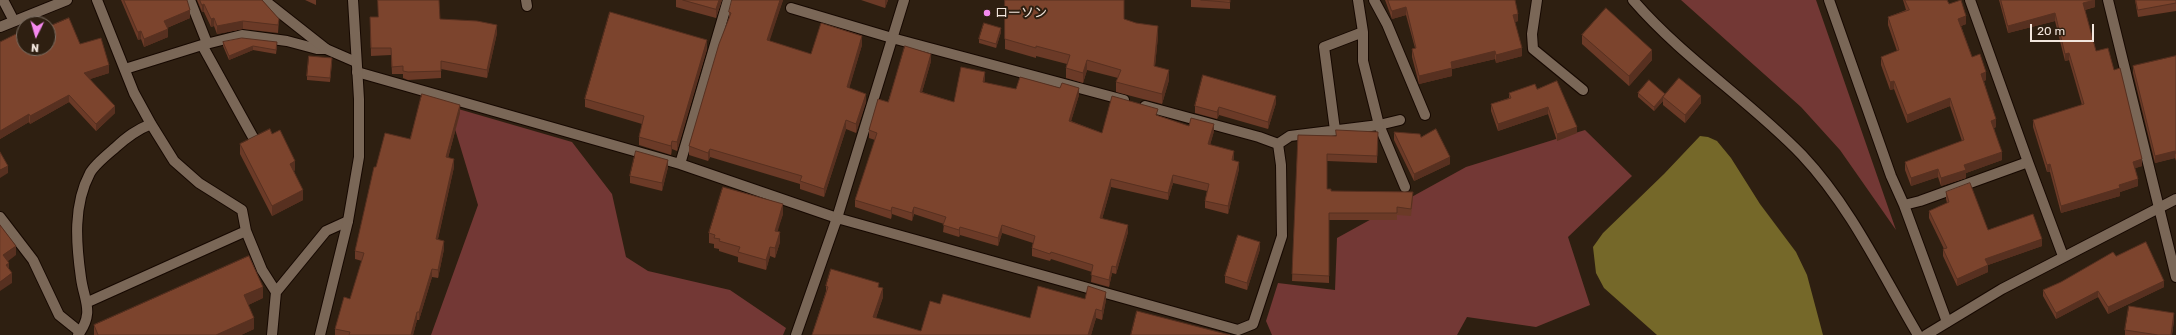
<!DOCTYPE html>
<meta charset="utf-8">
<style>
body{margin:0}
#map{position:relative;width:2176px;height:335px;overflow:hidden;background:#2e1f11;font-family:Rubik,sans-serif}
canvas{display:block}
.north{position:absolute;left:16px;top:16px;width:40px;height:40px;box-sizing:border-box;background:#2e1f11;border:1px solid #7c6f63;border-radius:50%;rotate:185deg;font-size:11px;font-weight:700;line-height:16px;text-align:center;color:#f2e6dd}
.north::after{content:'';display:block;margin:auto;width:14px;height:18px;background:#f589ef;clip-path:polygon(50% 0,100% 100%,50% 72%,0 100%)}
.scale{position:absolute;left:2030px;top:24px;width:64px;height:18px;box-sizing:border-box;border:2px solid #f2e6dd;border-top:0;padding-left:5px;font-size:12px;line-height:14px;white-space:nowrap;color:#f2e6dd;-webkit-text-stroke:3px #2e1f11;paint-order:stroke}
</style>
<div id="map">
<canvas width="2176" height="335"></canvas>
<div class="north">N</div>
<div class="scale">20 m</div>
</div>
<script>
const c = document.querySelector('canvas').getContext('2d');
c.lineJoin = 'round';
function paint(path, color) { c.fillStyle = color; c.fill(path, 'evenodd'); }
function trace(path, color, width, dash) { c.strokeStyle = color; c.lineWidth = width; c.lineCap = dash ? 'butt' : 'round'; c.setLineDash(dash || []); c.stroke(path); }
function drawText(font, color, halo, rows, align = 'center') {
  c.font = font + ' Rubik,"Noto Sans JP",sans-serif'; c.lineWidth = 4; c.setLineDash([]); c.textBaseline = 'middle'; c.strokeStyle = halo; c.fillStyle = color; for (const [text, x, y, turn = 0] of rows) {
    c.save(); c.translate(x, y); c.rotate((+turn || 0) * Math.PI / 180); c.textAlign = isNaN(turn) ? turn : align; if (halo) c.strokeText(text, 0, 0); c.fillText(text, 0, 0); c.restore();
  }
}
const forest = new Path2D(`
 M1681,0h135l80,230 -56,-80 -39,-43z
 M448,106l124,36 40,52 14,63 22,14 82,19 56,38 -3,7h-352l47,-130z
 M1585,130l47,46 -64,61 22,68 -54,22 -69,-10 -10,18h-185l-6,-14 12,-38 57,7 2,-52 129,-71z`);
const water = new Path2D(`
 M1700,136l8,1 9,4 14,17 29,46 36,48 11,23 16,60h-166l-53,-47 -8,-15 -3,-26 10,-14 61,-59z`);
const service = new Path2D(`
 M190,0l17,43
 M526,0l1,6
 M728,0l-48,164 157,54
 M1374,0l13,24 38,91
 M1537,0l-5,34 1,15 50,41
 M791,8l101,30
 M202,45l52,94
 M125,69l77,-24 40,-10 45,6 30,8h9
 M357,72l323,92
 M1400,120l-21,5 26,62`);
const minor = new Path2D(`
 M3,0l11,21
 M97,0l37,93 17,31 23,37 25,22 43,27 4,21 16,39 14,22 -4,43
 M264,0l62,49 30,13
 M1829,0l62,176 13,29 16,-4 108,-39 35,94
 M1970,0l58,162
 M2108,0l68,277
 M892,38l232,62
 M1145,106l114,31 19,7
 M1335,130l-11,-83 39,-15
 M1278,144l12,-8 89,-11 -16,-64v-29l-5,-32
 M1904,205l43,117
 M0,217l33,43 26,55 21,17
 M837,218l401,112 15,-6 29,-88 -1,-71 -3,-21
 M276,292l50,-61 22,-10
 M88,302l158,-71
 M78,335c17,-23 6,-34 3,-57 -5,-35 -8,-73 9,-105 5,-9 18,-19 26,-26 11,-10 20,-17 35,-23
 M796,335l41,-117 67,-218`);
const tertiary = new Path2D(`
 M1633,0c50,58 116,100 169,155 49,52 80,119 116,180
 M320,335l28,-114 11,-64v-58l-6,-99
 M1926,335l76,-46 174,-90`);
const secondary = new Path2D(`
 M0,27l67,-27`);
const wall = new Path2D(`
 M121,0h66l3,18 -23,10 1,9 -24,10 -3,-8 -3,1z
 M197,0h65l17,19 -1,14 -35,-4 -26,5 -3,-8 -3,1 -7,-15h-2z
 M305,0h11v5z
 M676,0h46l-6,18 -40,-11z
 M783,0l-14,41 42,13 51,-9 -13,43 17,14 -10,31 -10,-4 -22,68 -24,-8v-5l-90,-27 -2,4 -19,-6v-9l40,-127v-7z
 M861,0h27l-3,8z
 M1005,0l119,19 34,17 -3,30 14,14 -7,24 -46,-12v-10l2,-4 -31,-8 -4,13 -17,-5v-10l1,-4 -31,-8v2l-31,-9z
 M1191,0h39v9l-39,-2z
 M1385,0h130l3,21 -3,1 7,34 -26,7 -1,-4 -43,10v7l-33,8 -7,-27v-8l3,-1 -9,-33 -14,4z
 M1903,0h44l2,4 17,20 -5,2 11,31 14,23 -2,1 12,46 -2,1 8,32 -36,13v5l-25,8 -3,-9 -27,9 -6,-16v-8l57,-21 -12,-35 -43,17 -13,-34 -4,1 -9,-25v-8l16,-6 -9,-26v-8l18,-7z
 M1999,0h96v7l-10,3 11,41 46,115 -7,2 3,18 -18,6v4l-59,17 -11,-41h-3l-14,-45v-7l49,-15 -13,-45 -4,1 -10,-40 -47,12z
 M2135,0h41v11l-38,6z
 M370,17l70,2 57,14 -10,45 -46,-9v9l-33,2 -5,-2v-4h-11l-1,-19 -20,1z
 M1001,32l-5,16 -17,-5v-4z
 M1582,35l70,25 -23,26 -47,-42z
 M19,40l61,4 29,29 -19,6 25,34 -19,18 -27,-29 -39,22 -1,-2 -29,17v-97z
 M223,42l54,4 -1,8 -23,-4 -24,10 -6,-14z
 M707,49l-30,102 -5,-2 -1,6 -32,-10v-8l3,-13 -57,-17v-8z
 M2176,56v105l-1,-3 -20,5 -22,-90v-7z
 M931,61l-9,31 32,10 31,-23 -1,4 32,6 63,6 -8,26 31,12 56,-17 31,10 25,5 -4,14 24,13 -1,3 6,8 -11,45 -23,-6v-7l2,-10 -34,-8 -5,17 -57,-13 -9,32 26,13 -12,42 -4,-1 -3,14 -18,-5 1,-10 -41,-13 -1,2 -18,-5v-8l1,-5 -31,-10 -4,13 -38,-11 -1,2 -16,-5 1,-8 -30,-10 -2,7 -20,-7 -1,5 -36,-12v-7l20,-60 -6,-2v-8l19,-28z
 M332,62l-2,20 -23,-2v-4z
 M1537,89l40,44 -20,8 -9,-27 -50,17 -7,-20v-7l18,-6v-5z
 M1638,93l27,1 36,9 -16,20 -22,-18v-4l-9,10 -16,-14z
 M1276,103l-8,26 -49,-14 -2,4 -22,-6v-7z
 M460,113l-12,45 6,9 -16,72 6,10 -6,29 -6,-1 -13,43h-2l-4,15h-78v-6l15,-30 12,-38 -7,-2v-8l21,-84 34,-28z
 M1378,132l-1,31 -50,-2v28l4,2 82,8 -2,17 -14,-1v5h-68v63l-37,-2 6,-146 38,1z
 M1394,132l27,5 29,27 -36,17 -20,-41z
 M272,134l23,36 -1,1 9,29 -31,16 -32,-62v-10z
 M668,167l-6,24 -32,-8v-7z
 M1946,192l42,38 54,16 -54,19v7l-31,14 -14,-30v-7h1l-15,-31v-7l18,-8 -1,-4z
 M783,214l-6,17 3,11 -5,16 -5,-2 -4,14 -28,-8v-5l-19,-6v-2l-5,-1v-4l-5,-1v-10z
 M1260,249l-13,41 -22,-7v-7z
 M2116,256l48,31 -56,27 -10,-17 -42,22 -13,-23v-6l18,-8z
 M826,286l53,1 4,10 -7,21 45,13 19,-27 90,14 55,-19 21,1 -4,20 -6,-2 -5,17h-279l14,-44z
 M263,298l-15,7 6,24 -13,6h-147v-10z
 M2174,320l-2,15h-47v-5z`);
const shadedWall = new Path2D(`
 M719,0h3l-6,18v-9z
 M780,0h3l-16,49v-9z
 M885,0h3l-3,8z
 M2095,0v7l-12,3v-7z
 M204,4v8h-2v-7z
 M1406,7v8l-14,4v-8z
 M190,10v8l-26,11v-8z
 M2055,13v8l-47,12v-7z
 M1518,14v7l-5,2v-8z
 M1966,16v8l-8,3v-8z
 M214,18v8l-3,1v-8z
 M243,21v8l-26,5v-8z
 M497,25v8l-10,45v-8z
 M1158,26v10l-4,40v-10z
 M1001,28v4l-5,16v-4z
 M168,29v8l-24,10v-8z
 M141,31v8l-3,1v-8z
 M862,36v9l-15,51v-9z
 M707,40v9l-30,102v-9z
 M253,46v4l-24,10v-4z
 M1522,48v8l-26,7v-8z
 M1652,50v10l-23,26v-10z
 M1495,51v8l-43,10v7l-33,8v-8l32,-14z
 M2069,53v7l-4,1v-7z
 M931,54v7l-11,38v-7z
 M1087,60v10l-4,13v-10z
 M109,65v8l-25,8v-8z
 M1169,70v10l-7,24v-10z
 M985,72v7l-2,11v-8z
 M1986,72v8l-5,2v-8z
 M1894,81v8l-4,1v-8z
 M1079,88v7l-10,33v-7z
 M866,94v8l-10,31v-9z
 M1665,94l-2,3v4l-9,10v-4z
 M69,95v7l-39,22v-8z
 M1276,96v7l-8,26v-7z
 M1701,96v7l-16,20v-8z
 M1950,98v8l-43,17v-8z
 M460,105v8l-14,52v-8z
 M115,106v7l-19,18v-7z
 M1219,107v8l-2,4v-7z
 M1548,107v7l-50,17v-7z
 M29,114v8l-29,17v-8z
 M1996,119v8l-5,2v-8z
 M846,120v9l-22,68v-8z
 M1214,124v7l-6,21v-8z
 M1577,127v6l-20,8v-7z
 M672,141v8l-1,6v-9z
 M710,149v8l-2,4v-8z
 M1234,151v7l-2,10v-8z
 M2175,151v7l-20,5v-7z
 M2002,152v8l-36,13v5l-25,8v-8l23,-13z
 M1450,157v7l-36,17v-7z
 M454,159v8l-18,80v-8z
 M2142,159v7l-9,3v-7z
 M668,160v7l-6,24v-8z
 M295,161v9l-5,3v-9z
 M1239,162v7l-11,45v-8z
 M2050,164v8h-3v-7z
 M8,166v7l-8,5v-8z
 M1938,169v8l-27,9v-8z
 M1173,175v8l-5,17v-7z
 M1111,179v8l-11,39v-8z
 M2138,179v7l-18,6v4l-59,17v-7l58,-21z
 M303,190v10l-31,16v-10z
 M783,204v10l-8,26v-9z
 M892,207v7l-1,5v-8z
 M914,207v7l-2,7v-8z
 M1002,225v8l-4,13v-8z
 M1128,225v7l-12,42v-7z
 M960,227v8l-1,2v-7z
 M780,232v10l-5,16v-10z
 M2042,239v7l-54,19v7l-31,14v-7l28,-20z
 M444,241v8l-6,29v-8z
 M1260,242v7l-13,41v-7z
 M16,246v9l-13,10v-10z
 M770,247v9l-4,14v-10z
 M9,263v10l-3,-8z
 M1112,266v7l-3,14v-7z
 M432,269v8l-13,43v-8z
 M12,273v10l-12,8v-9z
 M2164,281v6l-56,27v-7z
 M263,287v11l-19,9v-12z
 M883,288v9l-10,29v-9z
 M2098,291v6l-42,22v-6z
 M1106,292v8l-4,20v-9z
 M1096,309v9l-5,17h-3z
 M417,312v8l-4,15h-2z
 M2174,313v7l-2,15h-1z
 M254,318v11l-13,6h-25z`);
const building = new Path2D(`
 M124,0h63l3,10 -26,11 4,8 -24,10 -3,-8 -3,1z
 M200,0h62l17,19 -1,6 -35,-4 -26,5 -3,-8 -3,1 -7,-15 -2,1z
 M378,0h61l1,19 37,2 20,4 -10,45 -46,-9v10l-33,1 -5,-1v-5l-11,1 -1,-19h-20l-1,-31h8z
 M683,0h36l-3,9z
 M732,0h48l-13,40 44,14 10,-31 41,13 -15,51 19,7 -10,30 -10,-4 -22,69 -24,-8 2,-5 -92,-27 -2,4 -19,-7 30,-102 12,-31 -2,-1z
 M1005,0h119v19l12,4 22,3 -4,40 15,4 -7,24 -46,-12 5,-12 -34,-10 -4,13 -17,-5 4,-13 -34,-9v2l-31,-9z
 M1201,0h29v2z
 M1388,0h127l3,14 -5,1 9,33 -26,7 -1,-4 -44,11 1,6 -33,8 -7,-27 4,-1 -10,-41 -14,4z
 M1905,0h42l2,4 12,-4 5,16 -8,3 14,38 8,-3 6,18 -5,2 15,45 -5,2 11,31 -38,13 2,5 -25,8 -3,-9 -27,9 -6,-16 59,-22 -14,-42 -43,17 -13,-34 -4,1 -9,-25 18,-7 -11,-33 21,-7z
 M2001,0h94l-12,3 13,48 12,-3 6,22 6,-2 22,91 -9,3 5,17 -19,6 1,3 -59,18 -11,-42 -3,1 -14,-45 51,-16 -15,-51 -4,1 -10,-41 -47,13z
 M2136,0h40v3l-38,7z
 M1606,8l46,42 -23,26 -47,-41z
 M610,12l97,28 -30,102 -5,-1 -1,5 -32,-9 5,-21 -59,-17z
 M69,18l11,26 21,-6 8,27 -25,8 31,33 -19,18 -27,-29 -39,21 -1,-2 -29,17v-89l16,-8 3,6 5,-3v11h24v-21z
 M984,23l17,5 -5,16 -17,-5z
 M242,38l35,4 -1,8 -23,-4 -24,10 -6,-14z
 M905,46l26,8 -11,38 34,10 7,-35 24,5 -2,10 33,7 4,-12 40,11 2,-5 17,5 -10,33 33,12 10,-37 46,13 -2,6 33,11 2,-8 23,6 -6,20 26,7 -2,9 7,2 -11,44 -23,-5 4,-17 -36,-9 -5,18 -57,-14 -11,39 28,7 -12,42 -4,-1 -3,14 -18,-5 2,-10 -42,-13 -1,2 -18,-6 3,-12 -33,-11 -4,13 -38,-11 -1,3 -16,-5 3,-8 -32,-10 -2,6 -20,-6 -1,4 -36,-11 22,-67 -8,-3 9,-31 10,3z
 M309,56l23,2 -2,20 -23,-2z
 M2176,56v98l-1,-3 -20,5 -22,-90z
 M1203,75l73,21 -8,26 -49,-15 -2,5 -22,-6z
 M1679,78l22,18 -16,19 -22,-18z
 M1649,80l16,14 -11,13 -16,-14z
 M1557,81l20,46 -20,7 -9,-27 -50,17 -7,-20 20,-6 -2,-5 26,-9 2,5z
 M422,94l38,11 -14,52 8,2 -18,80 8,2 -6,29 -6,-1 -13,43h-2l-6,23h-62l1,-3 -15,-3 9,-32 6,2 14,-46 -9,-2 19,-84h2l9,-34 25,6z
 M270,129l2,5 8,-4 15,31 -5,3 13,26 -31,16 -32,-62z
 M1436,129l14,28 -36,17 -20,-42 26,2 1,3z
 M1336,130l42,2 -1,24 -50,-2v35h4v2l82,1 -2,17 -14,-2v6h-68v63l-37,-2 6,-139 38,1z
 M636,151l32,9 -6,23 -32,-7z
 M0,152l8,14 -8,4z
 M1970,183l18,47 45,-16 9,25 -57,20 3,6 -31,14 -14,-30 4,-1 -18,-37 20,-9 -3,-10z
 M723,187l60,17 -8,27 5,1 -5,16 -5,-1 -4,13 -28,-8 2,-5 -21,-6 1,-2 -6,-1 1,-3 -6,-2z
 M0,225l16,21 -13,9 6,8 -3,2 6,8 -12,9z
 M1238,235l22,7 -13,41 -22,-7z
 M2146,242l18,39 -56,26 -10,-16 -42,22 -13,-23 18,-8 52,-30 3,4z
 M249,256l14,31 -19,8 10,23 -38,17h-118l-4,-10z
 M831,269l48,14 -1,4 5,1 -10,29 48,14 9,-30 10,3 3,-10 87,24 8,-32 47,13 3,-13 18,6 -4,19 -6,-2 -8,26h-276l16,-48 -2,-1z
 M2129,306l45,7 -3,22h-13l-33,-5z
 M1137,311l93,24h-99z`);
const markers = [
 [987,13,4,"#f589ef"]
];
const poiNames = [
 ["ローソン",995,13]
];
paint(forest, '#733835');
paint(water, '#756829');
trace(service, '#160800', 12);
trace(minor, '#160800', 12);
trace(tertiary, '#160800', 12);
trace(secondary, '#160800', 12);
trace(service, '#7a6757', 10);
trace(minor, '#7a6757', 10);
trace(tertiary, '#7a6757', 10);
trace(secondary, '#7a6757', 10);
paint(wall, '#6b3a27');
paint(shadedWall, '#573020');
paint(building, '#7c442d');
trace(building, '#573020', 1);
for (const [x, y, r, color] of markers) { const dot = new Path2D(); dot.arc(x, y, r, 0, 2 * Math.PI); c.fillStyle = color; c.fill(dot); trace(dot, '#2e1f11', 1.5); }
drawText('13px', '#f2e6dd', '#2e1f11', poiNames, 'left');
</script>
